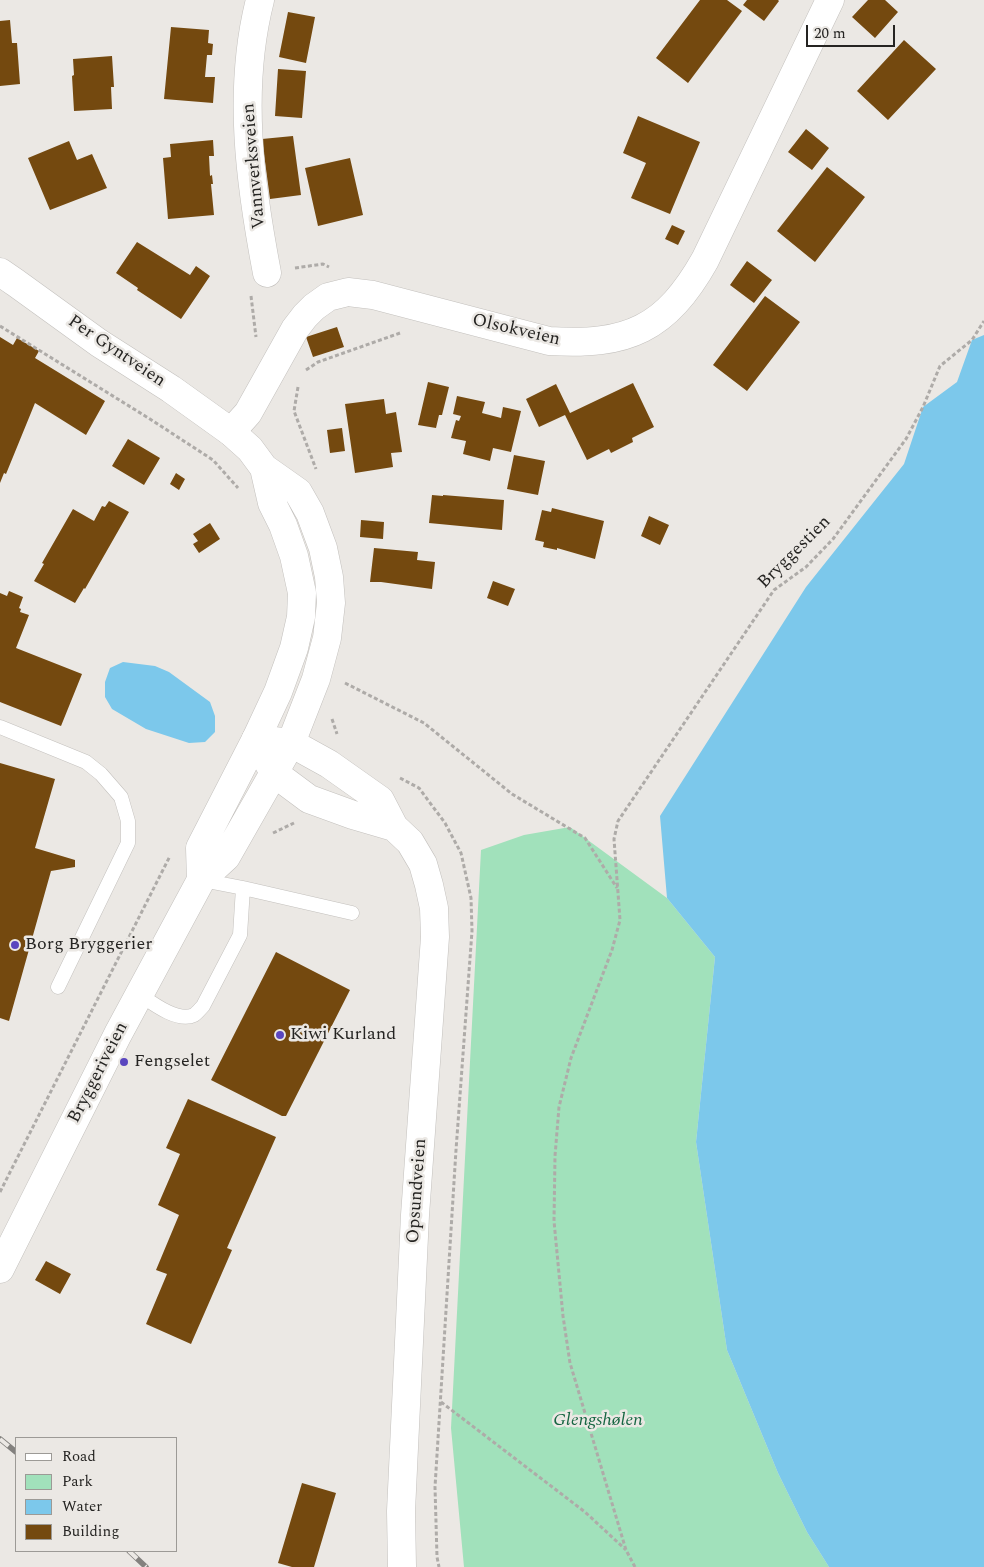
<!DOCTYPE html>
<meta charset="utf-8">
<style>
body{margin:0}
#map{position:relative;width:984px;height:1567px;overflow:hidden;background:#ebe8e4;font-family:Spectral,serif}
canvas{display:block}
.legend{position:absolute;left:15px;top:1437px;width:162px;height:115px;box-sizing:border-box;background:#ebe8e4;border:1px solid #9c9a96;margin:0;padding:6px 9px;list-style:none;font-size:15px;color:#252422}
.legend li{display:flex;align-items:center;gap:10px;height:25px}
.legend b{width:25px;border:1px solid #9c9a96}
.scale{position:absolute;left:806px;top:25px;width:89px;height:22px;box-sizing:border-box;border:2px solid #252422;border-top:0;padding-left:6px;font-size:15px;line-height:18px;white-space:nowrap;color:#252422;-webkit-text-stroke:4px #ebe8e4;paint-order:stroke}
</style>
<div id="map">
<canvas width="984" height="1567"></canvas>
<ul class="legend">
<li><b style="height:6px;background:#fff"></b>Road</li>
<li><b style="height:14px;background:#a1e1bb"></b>Park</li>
<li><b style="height:14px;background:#7cc8eb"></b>Water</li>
<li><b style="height:14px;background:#74490f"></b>Building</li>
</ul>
<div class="scale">20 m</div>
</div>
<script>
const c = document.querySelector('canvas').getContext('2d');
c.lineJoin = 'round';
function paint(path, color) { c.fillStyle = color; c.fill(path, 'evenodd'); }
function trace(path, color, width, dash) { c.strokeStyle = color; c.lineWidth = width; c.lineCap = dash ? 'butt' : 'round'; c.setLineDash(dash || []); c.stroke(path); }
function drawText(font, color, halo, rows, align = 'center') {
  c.font = font + ' Spectral,serif'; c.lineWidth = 5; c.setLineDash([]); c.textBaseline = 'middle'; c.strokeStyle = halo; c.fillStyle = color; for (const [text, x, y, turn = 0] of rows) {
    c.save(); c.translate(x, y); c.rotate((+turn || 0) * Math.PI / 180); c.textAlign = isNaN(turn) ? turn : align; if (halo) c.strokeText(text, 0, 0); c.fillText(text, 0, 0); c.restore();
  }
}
const green = new Path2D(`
 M570,827l97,71 48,59 -19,185 31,208 51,123 29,59 22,35h-365l-13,-139 30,-578 43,-15z`);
const water = new Path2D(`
 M984,335v1232h-155l-22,-35 -29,-59 -51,-123 -31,-208 19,-185 -48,-59 -7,-82 146,-229 98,-123 19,-57 34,-25 15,-42z
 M123,662l32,4 14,6 41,30 5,14v16l-10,10 -16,1 -43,-14 -34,-20 -7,-12v-15l5,-14z`);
const building = new Path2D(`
 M700,0h27l15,11 -54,72 -32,-25z
 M747,0h31l1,1 -15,20 -21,-16z
 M868,0h17l13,12 -23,26 -23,-21z
 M288,12l27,5 -9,46 -27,-6z
 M10,20l2,23h5l3,41 -20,2v-65z
 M171,27l38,3 -1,13 5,1 -1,11h-5l-2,22h10l-2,26 -49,-4z
 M904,40l32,29 -48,51 -31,-29z
 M112,56l2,31h-3l1,22 -38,2 -2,-35 2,-1 -1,-16z
 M278,69l28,2 -4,47 -27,-2z
 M638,116l62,26 -30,72 -39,-16 15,-35 -23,-10z
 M806,129l23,19 -17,22 -24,-18z
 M293,136l8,59 -31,4 -8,-60z
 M213,140l1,16h-5l1,20 2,-1 1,9h-2l3,31 -46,4 -5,-61 8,-1 -1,-13z
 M69,141l8,19 15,-6 15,34 -57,22 -22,-52z
 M350,158l13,57 -45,11 -13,-58z
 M827,167l38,30 -50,65 -38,-31z
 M672,225l13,6 -7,14 -13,-6z
 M137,242l53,33 6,-9 14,10 -29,43 -44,-29 1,-2 -22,-15z
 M747,261l25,19 -18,23 -24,-18z
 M765,296l35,26 -53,69 -34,-26z
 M337,327l7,20 -31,10 -7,-20z
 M0,337l13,8 4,-7 22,13 -4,7 70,43 -19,34 -51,-32 -29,71 -2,-1 -4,10z
 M428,382l21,5 -7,28h-3l-3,13 -18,-3z
 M633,383l21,44 -22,11 1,4 -22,11 -2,-4 -22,11 -22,-45 -26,12 -13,-28 30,-15 14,29z
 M457,396l28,6 -3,11 19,5 2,-11 18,4 -10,41 -18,-4 -3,13 -27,-7 3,-13 -15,-3 5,-18 3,1 2,-5 -8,-2z
 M384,399l2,15 10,-2 6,40 -11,1 2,14 -38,6 -10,-69z
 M342,428l3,23 -15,2 -3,-23z
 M128,439l32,19 -16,27 -32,-19z
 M514,455l31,6 -7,34 -31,-6z
 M176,473l9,6 -6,11 -9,-6z
 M432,495l11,1v-1l61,5 -2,30 -73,-7z
 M109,501l20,11 -44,77 -1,-1 -9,15 -41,-22 10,-17 -2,-1 31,-54 21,12 8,-15 3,1z
 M552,508l52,13 -9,38 -38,-11v2l-14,-3 1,-5 -9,-2 7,-30 9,2z
 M649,516l20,9 -9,20 -19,-9z
 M361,520l23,2 -1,17 -23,-2z
 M210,523l10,16 -21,14 -6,-9 5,-3 -5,-7z
 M374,548l44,4 -1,8 18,2 -3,27 -51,-7h-11z
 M493,581l22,8 -7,17 -21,-8z
 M9,591l14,6 -4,11 2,1 -1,3 9,3 -13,33 66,26 -21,52 -61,-24v-109l7,3z
 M0,763l55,16 -20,69 40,12v7l-24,4 -42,150 -9,-3z
 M276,952l74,38 -64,126h-4l-71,-36z
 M188,1099l88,38 -49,111 5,2 -41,94 -45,-20 21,-50 -11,-4 23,-55 -21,-10 22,-51 -14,-6z
 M46,1261l25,13 -11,20 -25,-14z
 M302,1483l34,10 -22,74h-22l-14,-4z`);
const path = new Path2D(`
 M295,268l28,-4 6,3
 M251,296l5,41
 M0,326l150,93 63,41 25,28
 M306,370l12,-8 82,-29
 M298,387l-4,24 22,58
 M345,683l79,40 88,71 73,44 32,50
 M332,719l5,15
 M400,778l19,10 26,35 16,30 10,45 1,33 -16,219 -21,337 2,70 2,10
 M273,833l21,-10
 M0,1192l170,-336
 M441,1402l144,110 41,38
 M635,1567l-9,-17 -56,-187 -7,-47 -9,-95 1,-65 4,-49 12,-49 41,-108 8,-30 -6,-81 4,-18 156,-231 32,-23 27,-28 73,-100 17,-32 17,-41 32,-26 12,-19`);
const service = new Path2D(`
 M0,727l86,35 15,12 20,23 7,24v22l-70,144
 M202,880l41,8 109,25
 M139,994c13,9 39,29 55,21 3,-2 6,-6 9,-9l37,-71 3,-47`);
const minor = new Path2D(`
 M260,0c-23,90 -10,184 7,273
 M231,432l17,-19 47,-84 10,-13 9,-9 14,-10 20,-5 25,3 176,46c79,5 117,-12 156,-81l125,-260`);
const tertiary = new Path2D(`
 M256,739l35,4 38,21 51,36 14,27 16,15 13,22 6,21 5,23 1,29 -20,278 -14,296 1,56
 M263,753l11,20 35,26 44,16 41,12`);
const secondary = new Path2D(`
 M0,272l16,11 83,60 72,46 60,43 19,17 14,19 34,24 12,21 13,35 6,29 2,26 -4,35 -11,41 -25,64 -65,114 -25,23 -83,154 -118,235
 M201,880l-1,-32 56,-109 22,-47 16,-44 7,-31 1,-24 -8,-37 -11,-31 -11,-22 -8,-35`);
const rail = new Path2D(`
 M0,1439l16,13
 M129,1551l17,16`);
const markers = [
 [15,945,5,"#5a46bf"],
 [280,1035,5,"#5a46bf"],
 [124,1062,5,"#5a46bf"]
];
const streetNames = [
 ["Vannverksveien",255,166,-95],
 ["Olsokveien",516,331,13],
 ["Per Gyntveien",116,352,34],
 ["Bryggestien",795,553,-45],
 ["Bryggeriveien",99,1073,-63],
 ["Opsundveien",418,1191,-86]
];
const poiNames = [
 ["Borg Bryggerier",25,945],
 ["Kiwi Kurland",290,1035],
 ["Fengselet",134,1062]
];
const parkNames = [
 ["Glengshølen",598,1421]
];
paint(green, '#a1e1bb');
paint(water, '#7cc8eb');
paint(building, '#74490f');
trace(service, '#c3c0bd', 15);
trace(minor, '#c3c0bd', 29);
trace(tertiary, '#c3c0bd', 29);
trace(secondary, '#c3c0bd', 29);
trace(path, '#aeaba8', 3, [4, 2.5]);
trace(service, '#fff', 14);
trace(minor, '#fff', 28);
trace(tertiary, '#fff', 28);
trace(secondary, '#fff', 28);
trace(rail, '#83817e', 5.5);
trace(rail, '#ebe8e4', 4, [11]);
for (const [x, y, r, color] of markers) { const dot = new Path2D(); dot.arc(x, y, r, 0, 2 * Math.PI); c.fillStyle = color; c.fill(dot); trace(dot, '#ebe8e4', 2); }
drawText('18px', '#252422', '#ebe8e4', streetNames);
drawText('18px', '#252422', '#ebe8e4', poiNames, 'left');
drawText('italic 18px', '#166642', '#ebe8e4', parkNames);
</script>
